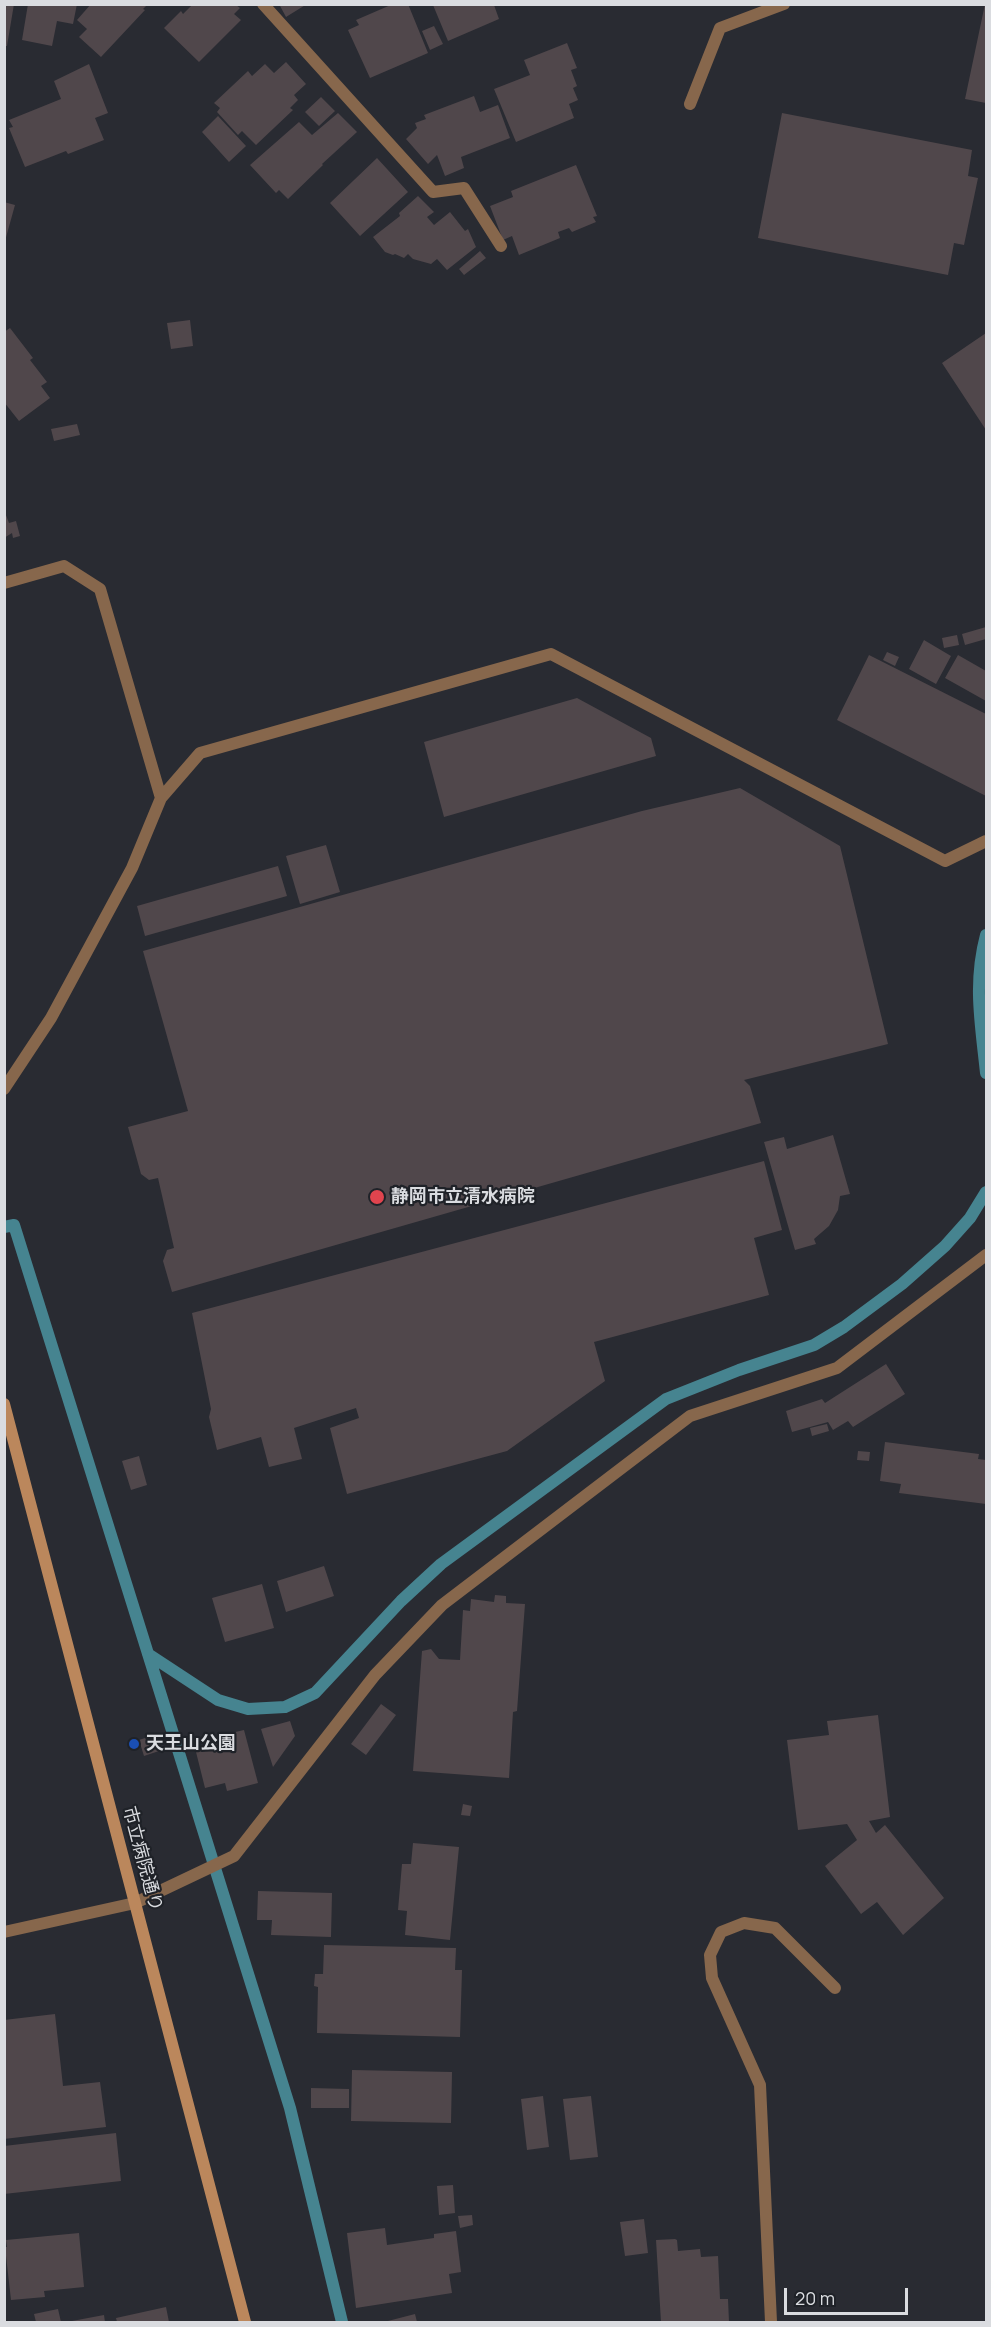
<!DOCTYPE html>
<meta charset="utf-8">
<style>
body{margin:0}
#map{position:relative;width:991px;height:2327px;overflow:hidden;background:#292b32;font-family:Manrope,sans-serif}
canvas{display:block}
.frame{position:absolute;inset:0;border:6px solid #dadce0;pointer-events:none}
.scale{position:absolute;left:784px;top:2288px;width:124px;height:27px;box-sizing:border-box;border:3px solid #dadce0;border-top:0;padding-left:8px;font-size:18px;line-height:21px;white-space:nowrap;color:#dadce0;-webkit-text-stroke:4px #1f2228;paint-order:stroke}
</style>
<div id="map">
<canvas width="991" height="2327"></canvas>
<div class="frame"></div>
<div class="scale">20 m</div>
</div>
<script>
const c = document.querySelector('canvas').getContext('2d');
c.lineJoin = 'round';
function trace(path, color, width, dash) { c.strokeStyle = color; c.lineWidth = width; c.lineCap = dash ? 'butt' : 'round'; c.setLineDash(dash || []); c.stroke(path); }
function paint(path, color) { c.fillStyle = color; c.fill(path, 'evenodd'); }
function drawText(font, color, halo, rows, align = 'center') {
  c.font = font + ' Manrope,"Noto Sans JP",sans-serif'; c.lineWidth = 4.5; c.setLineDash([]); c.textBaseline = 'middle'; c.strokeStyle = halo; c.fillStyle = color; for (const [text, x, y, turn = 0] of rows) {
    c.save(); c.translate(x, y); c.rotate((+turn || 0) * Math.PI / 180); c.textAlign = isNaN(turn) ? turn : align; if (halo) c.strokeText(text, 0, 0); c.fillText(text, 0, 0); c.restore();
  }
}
const stream = new Path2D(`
 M986,935c-13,49 -5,89 0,138
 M4,1227l10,-2 276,883 52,214
 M148,1654l70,46 30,9 37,-2 30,-14 86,-92 40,-37 225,-165 73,-29 75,-25 30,-18 58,-43 43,-38 25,-28 16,-26`);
const building = new Path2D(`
 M4,4h10l-7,42h-3z
 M28,4h49l-4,20 -16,-3 -5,25 -30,-6z
 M91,4h57l-5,5 2,1 -44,47 -22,-20 8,-8 -10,-9z
 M279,4h28l-21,13z
 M393,4h15l20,49 -58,25 -22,-48 11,-5 -3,-5z
 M985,4h1v99l-21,-4z
 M192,5h44l4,3 -6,6 7,6 -42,42 -35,-34 17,-17 2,3z
 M433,5h61l5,14 -51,22z
 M434,26l9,18 -13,6 -8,-19z
 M567,43l10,25 -6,2 6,16 -4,2 5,12 -9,4 5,14 -58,24 -22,-53 36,-14 -6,-15z
 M286,62l20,22 -12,11 4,5 -8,8 3,2 -37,35 -14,-14 -4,4 -21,-23 3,-4 -6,-5 34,-32 4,5 13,-12 9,9z
 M89,64l19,49 -13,5 9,22 -36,14 -2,-3 -41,16 -16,-39 4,-1 -4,-7 52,-21 -7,-18z
 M474,96l6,16 18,-7 12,33 -49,19 3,11 -19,8 -8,-21 -9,9 -22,-25 11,-11 -2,-5 11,-4 -2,-4z
 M321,97l14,14 -16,15 -14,-14z
 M338,113l19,19 -35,32 1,1 -35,34 -9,-9 -3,3 -26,-28 49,-43 13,13z
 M782,113l190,37 -4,26 10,2 -14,67 -10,-2 -6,32 -190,-37z
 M218,116l28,30 -17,16 -27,-30z
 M377,158l31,34 -48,44 -30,-33z
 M576,165l21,51 -4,1 3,5 -24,10 -3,-4 -11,4 2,6 -41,17 -7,-19 -9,4 -13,-34 23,-9 -2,-6z
 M418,196l16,16 -7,5 7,8 16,-13 15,19 3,-2 8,18 -29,23 -10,-11 -6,5 -18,-5 -5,-5 -4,4 -9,-4 -2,1 -8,-3 -12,-15 27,-21 -1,-3z
 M4,202l11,3 -10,36h-1z
 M480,251l6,7 -22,17 -5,-6z
 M190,320l3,26 -22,3 -4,-26z
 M10,328l23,30 -3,2 17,22 -6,4 9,12 -31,23 -15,-19v-70z
 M986,333v97l-44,-67z
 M77,424l3,11 -26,6 -3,-12z
 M4,510l5,13 7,-2 4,15 -7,2 -1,-5 -8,5z
 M986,627v12l-21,6 -3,-11z
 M957,635l2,10 -15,3 -2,-10z
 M924,640l27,16 -15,28 -27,-15z
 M887,652l12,5 -4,9 -12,-6z
 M869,655l117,59v82l-149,-76z
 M958,655l28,16v30l-41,-23z
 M577,698l74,40 5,18 -212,61 -20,-75z
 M740,788l100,58 48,198 -144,36 6,6 11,37 -589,169 -9,-31 4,-11 7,-2 -16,-70 -9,2 -8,-6 -13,-47 60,-16 -45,-160 499,-140z
 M326,845l14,47 -40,12 -14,-48z
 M278,866l9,30 -142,40 -8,-30z
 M833,1135l17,59 -10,2 -2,14 -9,16 -15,13 2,5 -21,6 -31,-108 20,-5 3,12z
 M764,1161l18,69 -28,8 15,57 -175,47 11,39 -98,70 -160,43 -17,-66 29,-10 -3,-10 -62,20 8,31 -33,8 -8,-30 -44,13 -8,-33 2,-8 -19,-96z
 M886,1364l19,30 -52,33 -5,-6 -15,9 -5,-8 -36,10 -6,-21 36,-12 3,4z
 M827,1424l2,7 -17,5 -2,-8z
 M885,1442l94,12 -1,5 8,1v44l-87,-11 2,-9 -21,-3z
 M858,1451l12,1 -1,9 -12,-1z
 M139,1456l8,29 -16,5 -9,-29z
 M324,1566l10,30 -48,16 -9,-31z
 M262,1584l12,44 -49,14 -13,-44z
 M495,1595l11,1v7l19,1 -8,107 -4,1 -4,66 -96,-7 9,-120 9,-2 8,10 21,1 3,-50 7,1 1,-12 23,3z
 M381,1704l15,11 -30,40 -15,-11z
 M878,1715l12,102 -21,4 7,12 9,-8 59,73 -41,37 -26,-33 -16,12 -36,-48 32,-26 -10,-16 -49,6 -11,-90 42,-5 -2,-14z
 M290,1721l5,15 -22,31 -12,-38z
 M244,1730l14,53 -31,8 -2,-8 -20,5 -10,-40 20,-5 -1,-6z
 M154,1735l5,16 -15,5 -5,-16z
 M463,1804l9,2 -2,10 -9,-1z
 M413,1843l46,4 -9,93 -45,-5 2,-24 -9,-1 4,-46h9z
 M258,1891l74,2 -1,44 -60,-2 1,-15h-15z
 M324,1945l132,3 -1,22h7l-2,67 -143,-4 1,-46 -4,-1 1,-12h8z
 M55,2014l8,72 37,-4 6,45 -102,12v-119z
 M352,2070l100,2 -1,51 -100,-2z
 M311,2088l38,1v19h-38z
 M543,2096l6,51 -22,3 -6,-51z
 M591,2096l7,61 -28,3 -7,-61z
 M116,2133l5,48 -117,13v-48z
 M453,2185l2,28 -16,2 -2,-29z
 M472,2215l1,10 -13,3 -2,-12z
 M644,2219l4,34 -23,3 -5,-34z
 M385,2228l2,17 47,-7v-4l22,-3 5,41 -12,2 3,19 -96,15 -9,-75z
 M79,2233l5,54 -40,4 1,6 -34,3 -6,-53h2l-1,-7z
 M675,2239l2,1 1,11 22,-2 1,8 17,-1 2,43h8l1,23h-68l-5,-82z
 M166,2307l3,15h-52l-1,-4z
 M58,2309l3,13h-25l-2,-8z
 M415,2314l2,8h-33z
 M104,2315l1,7h-33v-1z`);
const lane = new Path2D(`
 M771,2322l-11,-237 -48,-107 -2,-23 11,-23 23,-9 31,5 60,60`);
const street = new Path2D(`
 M263,4l170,188 31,-4 37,58
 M690,104l30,-76 64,-24
 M4,583l60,-17 36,23 61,209
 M4,1089l47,-71 81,-150 29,-70 39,-45 351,-99 394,207 41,-20
 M4,1932l131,-29 99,-47 141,-181 67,-70 248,-189 147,-48 149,-113`);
const secondary = new Path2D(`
 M4,1404l241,918`);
const markers = [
 [377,1197,8,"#e0444e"],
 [134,1744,6,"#1a4fb4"]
];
const poiNames = [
 ["静岡市立清水病院",391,1197],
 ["天王山公園",146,1744]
];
const streetNames = [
 ["市立病院通り",142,1859,75]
];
trace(stream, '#468490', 12);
paint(building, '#50474b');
trace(lane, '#87674c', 12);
trace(street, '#87674c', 12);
trace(secondary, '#bb875c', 12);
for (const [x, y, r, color] of markers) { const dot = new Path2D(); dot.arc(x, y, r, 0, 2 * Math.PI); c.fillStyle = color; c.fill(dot); trace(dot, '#1f2228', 2); }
drawText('bold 18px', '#dadce0', '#1f2228', poiNames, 'left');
drawText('18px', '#dadce0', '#1f2228', streetNames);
</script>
